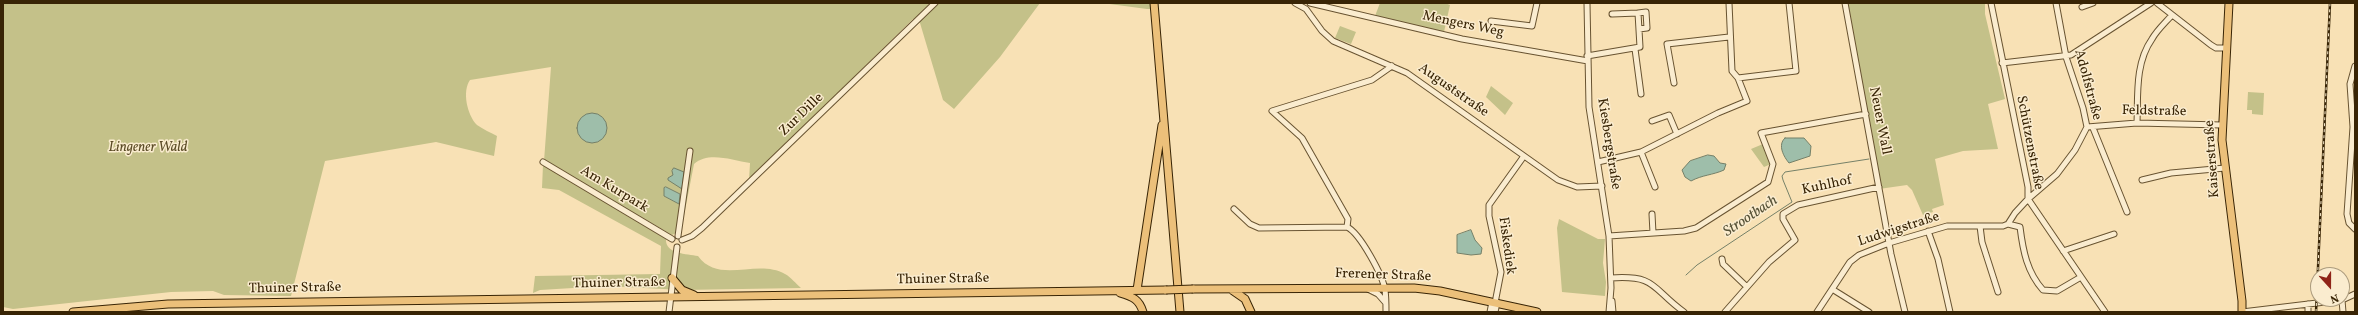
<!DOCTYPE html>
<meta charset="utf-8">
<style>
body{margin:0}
#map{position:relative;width:2358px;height:315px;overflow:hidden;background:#f8e1b5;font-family:Vollkorn,serif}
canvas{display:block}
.frame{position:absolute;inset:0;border:4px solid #382405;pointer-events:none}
.north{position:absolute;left:2310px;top:267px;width:40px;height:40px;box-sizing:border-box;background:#faeccf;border:1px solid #ac9c7e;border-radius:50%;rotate:159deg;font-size:11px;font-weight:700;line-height:16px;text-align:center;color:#382405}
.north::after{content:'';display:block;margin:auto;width:14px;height:18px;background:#8f2418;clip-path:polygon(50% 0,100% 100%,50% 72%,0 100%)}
</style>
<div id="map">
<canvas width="2358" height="315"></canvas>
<div class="frame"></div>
<div class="north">N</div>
</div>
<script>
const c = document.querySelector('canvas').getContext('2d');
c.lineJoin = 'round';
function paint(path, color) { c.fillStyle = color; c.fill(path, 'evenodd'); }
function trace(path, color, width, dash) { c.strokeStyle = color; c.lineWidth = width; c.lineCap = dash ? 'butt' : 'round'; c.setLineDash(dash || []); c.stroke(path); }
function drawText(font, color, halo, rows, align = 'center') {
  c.font = font + ' Vollkorn,serif'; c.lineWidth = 3; c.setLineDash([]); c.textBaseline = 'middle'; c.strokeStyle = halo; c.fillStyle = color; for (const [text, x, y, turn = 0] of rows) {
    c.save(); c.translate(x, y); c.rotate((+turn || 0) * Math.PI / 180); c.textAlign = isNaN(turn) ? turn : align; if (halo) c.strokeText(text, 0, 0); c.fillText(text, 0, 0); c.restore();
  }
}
const green = new Path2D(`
 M3,3h1037l-40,54 -46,52 -11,-9 -23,-77 -7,-4 -164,161 2,-33 -1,16c-18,-3 -42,-12 -56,1l-13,67 -9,4 -128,-74 7,-94 -81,13c-8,11 -3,35 7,45 6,4 14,8 20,11l-3,20 -58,-14 -111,19 -34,135 -67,-1 -11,-4 -42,1 -158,17 -10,-2zM666,187l14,7 -1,10 -15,-8z
 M1102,3h48v6h-3z
 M1380,3h65l5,2 -6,27 -69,-16z
 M1847,3h138v11l20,85 -17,5 10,45 -35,2 -28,8 9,46 -12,4 1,3 -10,3 -11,-25 -5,-5 -28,4z
 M1340,26l16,6 -5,12 -16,-6z
 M1491,86l22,17 -8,12 -19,-18z
 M2248,92l16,1 -1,22 -11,-1v-4h-5z
 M1763,144l8,20 -7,3 -13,-18z
 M543,165l123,74c-1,15 21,15 32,17 21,29 59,2 87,18 6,3 11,10 16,14l-119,2 -76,-4 -66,4 -7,3 2,-17 125,-2 1,-28 -102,-56 -17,-2z
 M1559,219l39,20h7l-2,24 3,19 -1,14 -43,-4 -5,-64z`);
const water = new Path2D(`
 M577 128a15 15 0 1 1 30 0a15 15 0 1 1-30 0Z
 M1785,138h19l7,8 -1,10 -21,7c-5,-6 -12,-18 -4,-25z
 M1708,155l6,1 6,7 6,1 -2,6c-11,5 -22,5 -33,11l-6,-4 -3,-7 8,-9z
 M674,168l10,4 -2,17 -14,-9v-2l5,-3 -1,-4z
 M666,187l14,7 -1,10 -15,-8v-8z
 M1471,230l4,10 7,8 -1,6 -10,1 -14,-2v-18z`);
const stream = new Path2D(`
 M1686,275l11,-10 95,-63 -9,-22 -1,-4 3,-4 84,-13`);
const minor = new Path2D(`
 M1295,3l11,6 16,22 11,10 74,32 151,107 19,7 25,-1
 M1310,3l152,36 126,22
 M1587,3l2,104 20,129 2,52 -2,24
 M1845,3l46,251 14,58
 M1991,3l37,184v12l77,113
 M2157,3l54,42 5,3h10
 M2082,7l11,-4
 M1638,13l8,-1 1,16 -8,1
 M1491,21l41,5 5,-23
 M1635,49l6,45
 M1587,56l53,-9 -2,-34 -26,1
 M2002,63l69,-8 80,-52
 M2355,66l-5,18 3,43 -6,87 2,9 6,6
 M1738,78l58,-7 -7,-68
 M1674,83l-7,-39 62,-7
 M1652,121l17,-6 8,19
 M2137,123c1,-28 -2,-60 15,-84 5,-9 13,-16 20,-24
 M2087,127l50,-4 85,2
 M2093,128l34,84
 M1641,152l14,35
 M543,162l129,77
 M1598,162l43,-10 77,-39 29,-12 -9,-23 -6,-7 -3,-68
 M2142,180l29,-7 54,-5
 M1234,209l16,15 9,4 88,-1
 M1652,214l1,19
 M2008,224l12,3c3,24 7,45 23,63l14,1 24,-14
 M1980,226l2,16 16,50
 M1928,231l10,28 12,53
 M678,236l12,-85
 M1609,236l75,-5 12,-3 72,-46 5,-18 -12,-31 105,-19
 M682,240l10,-4 10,-8 233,-225
 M2063,251l51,-17
 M1722,259l1,5 23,22
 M1611,278c46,-3 40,10 73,34
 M1368,289l10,5 7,8
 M1832,289l37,23
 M2342,300l1,12
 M1612,301l1,11
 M1495,303l6,-31 -12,-56v-11l35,-49
 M669,312l8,-65
 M1386,312c0,-7 0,-15 -1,-22 -2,-14 -25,-57 -38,-63l1,-8 -46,-81 -30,-27 100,-31 20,-14
 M1490,312l2,-10
 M1495,312l2,-9
 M1725,312l44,-50 26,-22 -12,-21v-5l15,-9 81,-18
 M1817,312l33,-50 9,-7 30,-12 58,-17h56l5,-2 7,-11 13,-14 29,-25 18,-24 12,-23 -4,-19 -17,-51 -10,-54
 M2242,312l100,-12 13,-6
 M2308,312v-8`);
const major = new Path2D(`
 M1154,3l26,309
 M2229,3l-7,137 20,161v11
 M672,278l10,12 12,5
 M1193,289l221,-1 26,3 97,21
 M1137,290l25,-165
 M1232,290l13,9 6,13
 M1120,293c13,4 19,6 23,19
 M73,312l95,-8 998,-14`);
const rail = new Path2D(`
 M2316,312l14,-309`);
const majorBridge = new Path2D(`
 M1166,290l27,-1`);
const streetNames = [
 ["Mengers Weg",1463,25,12],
 ["Adolfstraße",2087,85,75],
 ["Auguststraße",1453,91,35],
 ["Feldstraße",2154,112,1],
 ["Zur Dille",802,115,-44],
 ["Neuer Wall",1879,121,79],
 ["Schützenstraße",2029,143,79],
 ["Kiesbergstraße",1608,144,81],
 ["Kaiserstraße",2213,159,-94],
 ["Kuhlhof",1827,186,-12],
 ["Am Kurpark",614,190,31],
 ["Ludwigstraße",1899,230,-18],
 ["Fiskediek",1506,246,82],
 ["Frerener Straße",1383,276,2],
 ["Thuiner Straße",943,280,-1],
 ["Thuiner Straße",619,284,-1],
 ["Thuiner Straße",295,289,-1]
];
const parkNames = [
 ["Lingener Wald",148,148]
];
const waterNames = [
 ["Strootbach",1751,217,-34]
];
paint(green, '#c4c189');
paint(water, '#9ebeaa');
trace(water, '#758068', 1);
trace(stream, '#758068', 1);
trace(minor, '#685331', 7);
trace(major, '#382405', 9);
trace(minor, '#faeccf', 5);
trace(major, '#ecc07a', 7);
trace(rail, '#382405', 2.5);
trace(rail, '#faeccf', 1, [3]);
trace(majorBridge, '#382405', 9, []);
trace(majorBridge, '#ecc07a', 7);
drawText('14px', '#382405', '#faeccf', streetNames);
drawText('italic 14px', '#5b4b26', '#faeccf', parkNames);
drawText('italic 15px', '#575237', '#faeccf', waterNames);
</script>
